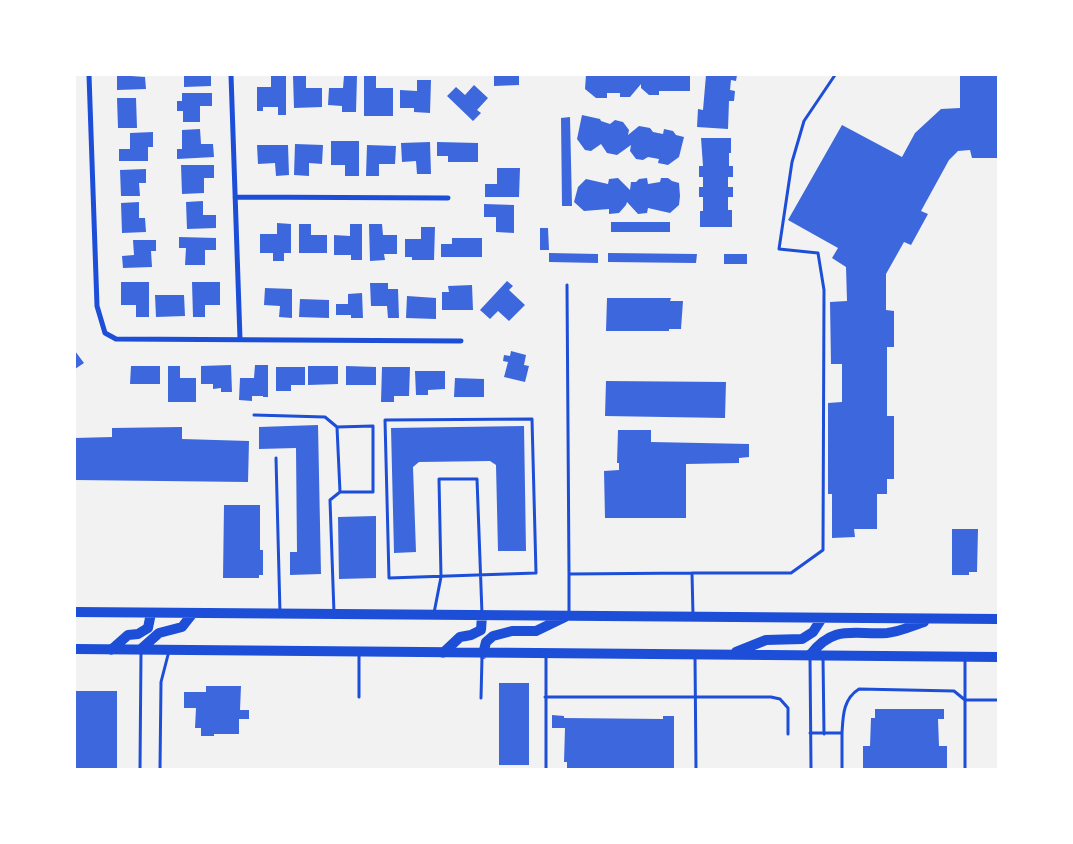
<!DOCTYPE html>
<style>
body{margin:0}
#map{position:relative;width:1073px;height:844px;overflow:hidden;background:#f2f2f2;font-family:"Titillium Web",sans-serif}
canvas{display:block}
.frame{position:absolute;inset:0;border:76px solid #fff;pointer-events:none}
</style>
<div id="map">
<canvas width="1073" height="844"></canvas>
<div class="frame"></div>
</div>
<script>
const c = document.querySelector('canvas').getContext('2d');
c.lineJoin = 'round';
function paint(path, color) { c.fillStyle = color; c.fill(path, 'evenodd'); }
function trace(path, color, width, dash) { c.strokeStyle = color; c.lineWidth = width; c.lineCap = dash ? 'butt' : 'round'; c.setLineDash(dash || []); c.stroke(path); }
const building = new Path2D(`
 M117,75l28,2 1,12 -29,1z
 M184,75h27v11l-27,1z
 M494,75h25v10l-25,1z
 M586,75h104v16h-31v4h-10l-8,-7v-4l-11,13h-10v-4h-13v5h-11l-11,-9z
 M706,75h31l-1,6 -5,-1 -1,10 5,1 -1,10h-5l-1,28 -31,-2 1,-18 5,1z
 M960,75h38v83h-26l-2,-8 -12,1 -9,9 -28,51 7,3 -17,31 -7,-3 -18,32v36l8,1v36h-7v69h7v63h-7v15h-10v35h-23l1,8 -23,1v-44h-4v-91l14,-1v-38h-11l-1,-62 17,-1 -1,-34 -14,-9 6,-10 -50,-28 54,-95 60,32 13,-24 26,-24 19,-1z
 M271,76h15v39h-8v-8h-15v4h-6v-24h14z
 M293,76h13v12h16v19l-28,1z
 M344,76h13l-1,36h-14v-6l-14,-1 1,-17h14z
 M364,76h12v12h17v28h-29z
 M417,80h14l-1,33 -16,-1v-4h-14v-18l17,1z
 M474,85l14,13 -11,12 4,3 -8,8 -26,-25 9,-9 9,8z
 M182,93h30v13h-12v16h-17v-11h-6v-10h5z
 M117,98h19l1,30h-19z
 M582,115l18,4 1,2 9,3 5,-4 8,2 6,8 -1,5 11,-9 11,2 3,4 10,2 1,-5 9,2 3,4 8,2 -5,20 -11,8 -10,-2 1,-4 -11,-2 -5,3 -7,-1 -6,-8 1,-6 -14,10 -10,-2 -6,-9 -10,7 -6,-1 -8,-11z
 M570,117l2,89h-10l-1,-88z
 M200,129l1,15h12l1,13 -37,2v-10h5v-19z
 M153,132v15h-5v14h-29v-12h11v-16z
 M701,138h30v15h-2v13h4v11h-5v10h5v10h-5v13h4v17h-32v-16h3v-14h-4v-10h4v-10h-4v-11h4z
 M331,141h28v35h-14v-11h-14z
 M430,142l1,32h-14l-1,-13 -14,1 -1,-19z
 M437,142l41,1v19h-30v-6h-11z
 M295,144l28,1 -1,19 -13,-1v13l-15,-1z
 M257,145h31l1,30 -13,1 -1,-13 -17,1z
 M367,145l29,1 -1,18h-16v12h-13z
 M181,165h33v13h-10v15l-22,1z
 M497,168h23l-1,29h-34v-13h12z
 M146,169v14h-7l1,13h-19l-1,-26z
 M618,178l12,12 1,-8h5l3,-3 8,-1 1,6 12,-2 1,-4h7l4,3 7,2 1,13 -1,9 -9,8 -22,-5 -1,5 -9,1 -11,-12 -1,3 -7,8 -10,1v-5l-25,2 -10,-9 4,-15 8,-8 22,5 1,-5z
 M203,201v14h13v13l-29,1 -1,-27z
 M139,202v16h6l1,14 -24,1 -1,-30z
 M484,204l30,1v28l-18,-1v-15h-12z
 M611,222h59v10h-59z
 M277,223l14,1v29h-7v8h-11v-8h-13v-19h17z
 M299,224h12v11h16v18h-28z
 M350,224h12v36h-11v-5h-17v-20l16,1z
 M369,224h13l1,11h14v19h-13l1,6 -15,1z
 M421,227h14l-1,33h-22v-3h-7v-18h16z
 M540,228h8l1,22h-9z
 M179,237l37,1v12h-11v15h-20l1,-17h-7z
 M452,238h30v19h-41v-13h11z
 M133,240h23v11h-5l1,16 -29,1 -1,-12 12,-1z
 M549,253l49,1v9l-49,-1z
 M608,253l89,1 -1,9 -88,-1z
 M724,254h23v10h-23z
 M507,281l6,5 -4,4 16,15 -16,16 -11,-10 -8,8 -10,-9z
 M121,282h28v35h-13v-12h-15z
 M192,282h28v23h-15v12h-12z
 M370,283h18v6h10l1,29h-11l-1,-12h-16z
 M472,285l1,25h-31v-18h7l-1,-6z
 M265,288l27,1v29l-13,-1 1,-11 -16,-1z
 M362,293l1,25h-12v-3h-15v-11h12v-10z
 M155,295h29l1,21 -29,1z
 M407,296l29,2v21l-30,-1z
 M607,298h64l-1,3h13l-2,28h-12v2h-63z
 M300,299l29,1v18l-30,-1z
 M75,351l9,12 -9,6z
 M511,351l15,4 -2,10 5,1 -4,16 -21,-5 4,-15 -5,-1 1,-6 6,1z
 M231,365l1,27h-11v-4l-8,1v-5h-12v-18z
 M255,365h13v32h-5v-1h-11v5l-13,-1 1,-22h14z
 M131,366h29v18h-30z
 M168,366h12v12h16v24h-28z
 M308,366h30v18l-30,1z
 M346,366l30,1v18h-30z
 M276,367h29v18h-14v6h-15z
 M382,367h28l-1,29h-15v6h-13z
 M415,371h30v18l-17,1v5h-12z
 M455,378l29,1v18h-30z
 M606,381l120,1 -1,36 -120,-2z
 M318,425l3,149 -31,1v-23h7l-1,-104 -37,1v-22z
 M524,426l2,125h-28l-2,-86 -6,-4 -71,1 -6,5 3,85 -22,1 -3,-125z
 M182,427v12l67,2 -1,41 -173,-2v-42l37,-1v-9z
 M618,430h33v12l98,2v13l-10,1v5l-53,1v54h-81l-1,-47 15,-1v-7h-2z
 M224,505h36v45h3v25h-4v3h-36z
 M376,516v62l-37,1 -1,-62z
 M952,529h26l-1,43h-8v3h-17z
 M499,683h30v82h-30z
 M206,686h35l-1,24h9v9h-10v15h-25v2h-13v-8h-6l1,-20h-12v-16h22z
 M75,691h42v78h-42z
 M875,709h69v10h-6l1,27h8v23h-84v-23h7l1,-28h4z
 M552,715l12,1v2l99,1v-3h11v53h-107v-7h-3l1,-34h-13z`);
const service = new Path2D(`
 M567,285l2,289
 M254,415l71,2 12,10 3,65 -10,8 4,113
 M532,419l4,154 -147,5 -4,-158z
 M337,427l36,-1v66h-33
 M276,458l4,155
 M434,613l7,-36 -2,-98h38l5,135
 M569,613v-39l123,-1
 M693,615l-1,-42h99l32,-23 1,-260 -6,-37 -39,-4 13,-87 12,-41 31,-46
 M359,652v45
 M695,656l1,113
 M810,657l1,112
 M823,657l1,77
 M965,657v112
 M545,697h226l9,2 8,9v26
 M481,698l1,-41
 M810,733h32c1,-17 1,-34 17,-44l95,2 11,9h33
 M140,769l1,-117
 M160,769l1,-87 8,-31
 M546,769v-114
 M842,769v-36`);
const minor = new Path2D(`
 M89,75l8,231 8,27 11,6 345,2
 M231,75l9,264
 M235,197l213,1`);
const primary = new Path2D(`
 M75,612l923,7
 M75,649l923,8
 M141,649l18,-16 23,-6 11,-14
 M111,650l17,-15 10,-1 10,-6 3,-15
 M736,652l30,-12 36,-1 11,-7 9,-14
 M443,653l17,-16 11,-2 10,-5 1,-15
 M483,654l3,-12 7,-6 19,-5h24l29,-14
 M810,655c24,-31 43,-20 77,-22 12,-1 25,-7 37,-11`);
paint(building, '#3d67dc');
trace(service, '#1d4ed8', 3);
trace(minor, '#1d4ed8', 5);
trace(primary, '#1d4ed8', 10);
</script>
